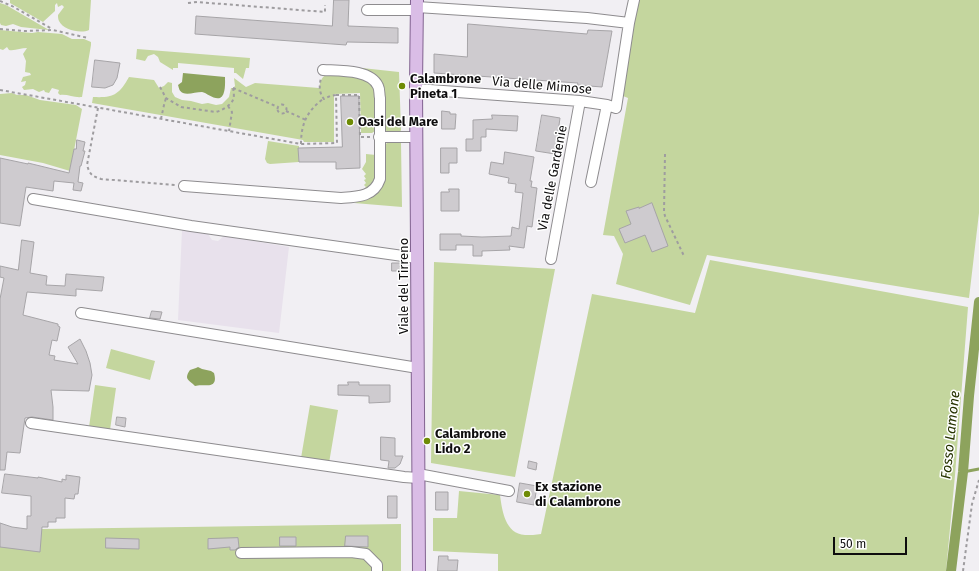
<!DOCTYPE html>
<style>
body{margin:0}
#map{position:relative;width:979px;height:571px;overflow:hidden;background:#f1eff3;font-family:"Fira Sans",sans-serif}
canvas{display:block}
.scale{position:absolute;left:833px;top:537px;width:74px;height:18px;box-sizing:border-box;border:2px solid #0e0d0e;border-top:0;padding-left:5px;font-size:12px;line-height:14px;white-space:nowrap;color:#0e0d0e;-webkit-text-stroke:3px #fff;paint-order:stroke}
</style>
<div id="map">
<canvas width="979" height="571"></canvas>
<div class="scale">50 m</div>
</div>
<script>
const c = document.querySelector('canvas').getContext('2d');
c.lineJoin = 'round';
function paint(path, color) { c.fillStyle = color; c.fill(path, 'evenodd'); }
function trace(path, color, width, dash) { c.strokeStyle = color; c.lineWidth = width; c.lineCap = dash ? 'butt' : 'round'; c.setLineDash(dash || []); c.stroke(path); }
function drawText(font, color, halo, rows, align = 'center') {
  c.font = font + ' "Fira Sans",sans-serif'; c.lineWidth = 3; c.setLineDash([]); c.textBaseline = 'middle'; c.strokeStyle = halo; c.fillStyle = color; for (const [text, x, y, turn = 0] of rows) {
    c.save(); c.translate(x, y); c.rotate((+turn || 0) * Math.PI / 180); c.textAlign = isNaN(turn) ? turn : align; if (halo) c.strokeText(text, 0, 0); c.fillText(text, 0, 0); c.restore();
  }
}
const built = new Path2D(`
 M182,230l26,4 4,6 6,1 6,-5 65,11 -10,86 -101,-13z`);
const green = new Path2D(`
 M10,0h81l-2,30c-8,4 -26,0 -30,-9 -1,-2 -1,-4 -1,-6l6,-8 -2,-2 -4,2 -1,-4 -2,2v6l-12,11 -33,-19z
 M638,0h341v213l-10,85 -262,-43 -17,50 -74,-21 7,-30 -9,-18 -11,-1 25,-137 -5,-2 -2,-4z
 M0,3l6,2 43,25 -28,-3 -8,-3 -7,2 -5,-1 -1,-2z
 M0,30l32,3 6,-1 24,2 10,5h12l7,3v3l-9,52c-8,1 -14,-3 -22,-2l-2,-2 1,-3 -7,-2 -3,5 -4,-1 -1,-2 -5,2 -6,-3 -9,1 -2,-3 3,-2 1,-4 -5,1 2,-5 8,-2 -1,-2 -5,-1 1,-11 -3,-7 4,-6c-6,0 -12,3 -18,2l-2,-3 -4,3 -3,-1z
 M137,49l113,9 -1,10h-3l-3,11 -7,-6h-2v-5l-56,-5v5h-5v2l-13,-8 -2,-5 -4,-3 -6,2 -3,5 -9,-2z
 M362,68l37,4 2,58 -1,2c-6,1 -12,1 -16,-3l-1,-37 -21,-21z
 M326,75l33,2 11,5 5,7v42l-3,2h-11l-1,-40 -26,1v48h-30l-1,-2 -211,-37 1,-6c20,1 26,-2 36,-20l25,3 5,8 5,-2 4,-4 4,1v9l3,5 7,3 9,1 11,3 6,-1 8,2 6,-1 7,-7 2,-9h2l2,-2 -1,-8 12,9 9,-4 64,5c1,-5 2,-11 7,-13z
 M12,93l5,2h9l14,5 36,5 6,4 -12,62 -27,-8 -43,-8v-61z
 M268,141l31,5v16l-29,2 -3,-1 -2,-4z
 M389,141h11l1,2 1,64 -48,-4c5,-2 11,-2 15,-4 21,-12 16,-34 16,-54z
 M366,154l10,1 2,19 -4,11 -9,6 -1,-2 2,-2 -2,-2 2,-2 -2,-3 2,-1 -2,-3 2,-2 -4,-5 4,-7z
 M710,260l258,47 -13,168 -9,96h-448v-17l-65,-3v-33h24l2,-27 41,4c2,15 5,39 25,40 5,0 11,0 16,-1l51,-240 103,19z
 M434,262l121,7 -40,208 -84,-14z
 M111,349l44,12 -5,19 -44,-12z
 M95,385l21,3 -6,42 -21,-3z
 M310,405l28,5 -9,53 -28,-5z
 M401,524v47h-401v-37l42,-5z`);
const water = new Path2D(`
 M183,73l42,4c0,5 1,18 -5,21 -6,2 -13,-5 -18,-6 -6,0 -14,3 -19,1 -4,-2 -4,-5 -5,-8l4,-3z
 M198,367l4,2 9,2 3,2c5,18 -11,10 -19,13 -5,-6 -12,-6 -5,-16l6,-2z`);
const stream = new Path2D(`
 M963,472l16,-3`);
const canal = new Path2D(`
 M951,571l12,-99 6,-76 10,-94`);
const building = new Path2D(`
 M334,0h15l-1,26 50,2v15l-51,-1 -1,3 -151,-11 1,-18 136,10z
 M468,24l119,10 1,-4 24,1 -10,56 -25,-2 1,-2 -144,-10v-19l33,3z
 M95,60l25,3 -3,15 -4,7 -8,3 -13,-1z
 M341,96h18l1,72 -24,1v-7h-37l-1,-14 44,-1z
 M442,111l8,1v2h6l-1,15h-13z
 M492,115l26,1 -1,15 -31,-2v8h-5v14h-15v-12h7v-19l19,-1z
 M542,115l18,3 -5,36 -19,-3z
 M77,140l8,2 -2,9h2l-4,15h-1l-2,16 5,1 -2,8 -8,-1 1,-7 -20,-2 -1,10 -27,-4 -6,39 -20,-3v-65l28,6v-1l41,10 5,-24h2z
 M441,148h16v15h-8v10h-8z
 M505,152l29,5 -4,24h2l-1,6 6,1 -5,39 -5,-1 -3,22 -15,-2 1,4 -28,1v5h-9v-11h-17v5h-16v-16h21v2l21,1 29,-1 1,-9 7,2 4,-36 -8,-1 1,-8 -8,-1 1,-5 -20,-4 2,-12 12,2z
 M449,189h10v22h-18v-19h8z
 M652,203l16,43 -16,6 -7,-17 -20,8 -6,-14 12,-5 -5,-13 13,-4v1z
 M22,240l12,2 -4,31 17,3 -1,9 19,1 1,-12 38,3 -2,14 -26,-2v7l-49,-4 -4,23 35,9v2l2,1 -3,14 -5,-1 -3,15 6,1 -1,4 24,4 -10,-17 12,-8 6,12 4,12 2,12 -3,16 -38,-1 2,17v13l-21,-3 -7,1 -5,35 -13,-1 -2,18h-5v-171l4,-21 -4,-1v-11l18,4z
 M392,263h8v8h-8z
 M152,311l10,1 -2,7 -10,-1z
 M348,382h11v3h31v17l-21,1v-7l-31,-1v-10h10z
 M117,417l9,1 -1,9 -9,-2z
 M381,437l14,1v18h8l-3,8 -5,4h-7l1,-7 -8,-1z
 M529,461l8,2 -1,7 -8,-2z
 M5,474l33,4v-1l24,5v-3l4,1v-5l14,2 -2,17h-3l-1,5 -9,-1v20h-9v4h-8v5h-6l-2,25 -40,-5v-24l12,4 15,2v-13h4v-20l-29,-3z
 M520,483l17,3 -3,19 -17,-3z
 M436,492h12v18h-12z
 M388,496h9v22h-9z
 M346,536h22v11l-23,-1z
 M280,537h16v9h-16z
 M106,538l33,1v10l-33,-1z
 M238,538l1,9 -4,3h-5v-3l-22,2v-10z
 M439,556h9v4h10l-1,11h-19z`);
const path = new Path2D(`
 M0,1l12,5 40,23
 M188,3l9,-1 128,10v-7
 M0,29l25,2 28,-1 35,8
 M160,87l6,11 15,9 35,5c3,-1 6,-2 9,-4 9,-6 10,-10 8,-20
 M233,88l45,19
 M0,90l301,54 36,-1 -1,-48 -6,1 -6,3c-5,-6 -5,-13 -3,-21
 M336,95h23l1,42h10
 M277.5 109a4.5 4.5 0 1 1 9 0a4.5 4.5 0 1 1-9 0Z
 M228,106l4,6 -3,19
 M98,108l-11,57c3,10 5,11 14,14l74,6
 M286,111l20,9
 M161,119l3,-14 2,-7
 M301,144c0,-20 6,-33 22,-45
 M665,154l-1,58 1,4 19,40
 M963,571l9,-67 7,-24`);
const minor = new Path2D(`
 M417,7l170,11 42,5
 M367,10h50
 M416,89l164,12 27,4 9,3 13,-85 5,-23
 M379,137h38
 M591,182l16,-77
 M184,186l157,12c16,-1 33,-1 39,-19v-81c-1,-4 0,-8 -2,-12 -8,-17 -40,-15 -55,-16
 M33,199l158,27 226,32
 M551,259l29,-158
 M81,313l337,55
 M31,423l373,54 14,1
 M418,474l91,17
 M241,553l110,-1 15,2 11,11v6`);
const major = new Path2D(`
 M417,0l-1,86 3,485`);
const markers = [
 [402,86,4,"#6e8b05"],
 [350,122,4,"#6e8b05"],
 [427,441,4,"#6e8b05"],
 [527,494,4,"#6e8b05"]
];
const poiNames = [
 ["Calambrone",410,79],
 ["Pineta 1",410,94],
 ["Oasi del Mare",358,122],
 ["Calambrone",435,434],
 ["Lido 2",435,449],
 ["Ex stazione",535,487],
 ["di Calambrone",535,502]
];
const streetNames = [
 ["Via delle Mimose",542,86,5],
 ["Via delle Gardenie",553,178,-79],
 ["Viale del Tirreno",404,286,-90]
];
const waterNames = [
 ["Fosso Lamone",951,435,-84]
];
paint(built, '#e8e1ec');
paint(green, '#c4d69e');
paint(water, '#8da35d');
trace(stream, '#8da35d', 3);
trace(canal, '#8da35d', 10);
paint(building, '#cecbcf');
trace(building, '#a6a4a7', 1);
trace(minor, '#8e8c8f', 12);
trace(major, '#826390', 14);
trace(path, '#9e9c9f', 2, [3, 3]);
trace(minor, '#fff', 10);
trace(major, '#dabde6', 12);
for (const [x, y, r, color] of markers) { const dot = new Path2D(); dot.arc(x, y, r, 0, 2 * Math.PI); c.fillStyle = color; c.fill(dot); trace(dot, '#fff', 1.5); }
drawText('bold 13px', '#0e0d0e', '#fff', poiNames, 'left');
drawText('13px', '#0e0d0e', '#fff', streetNames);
drawText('italic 14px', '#263300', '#fff', waterNames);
</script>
